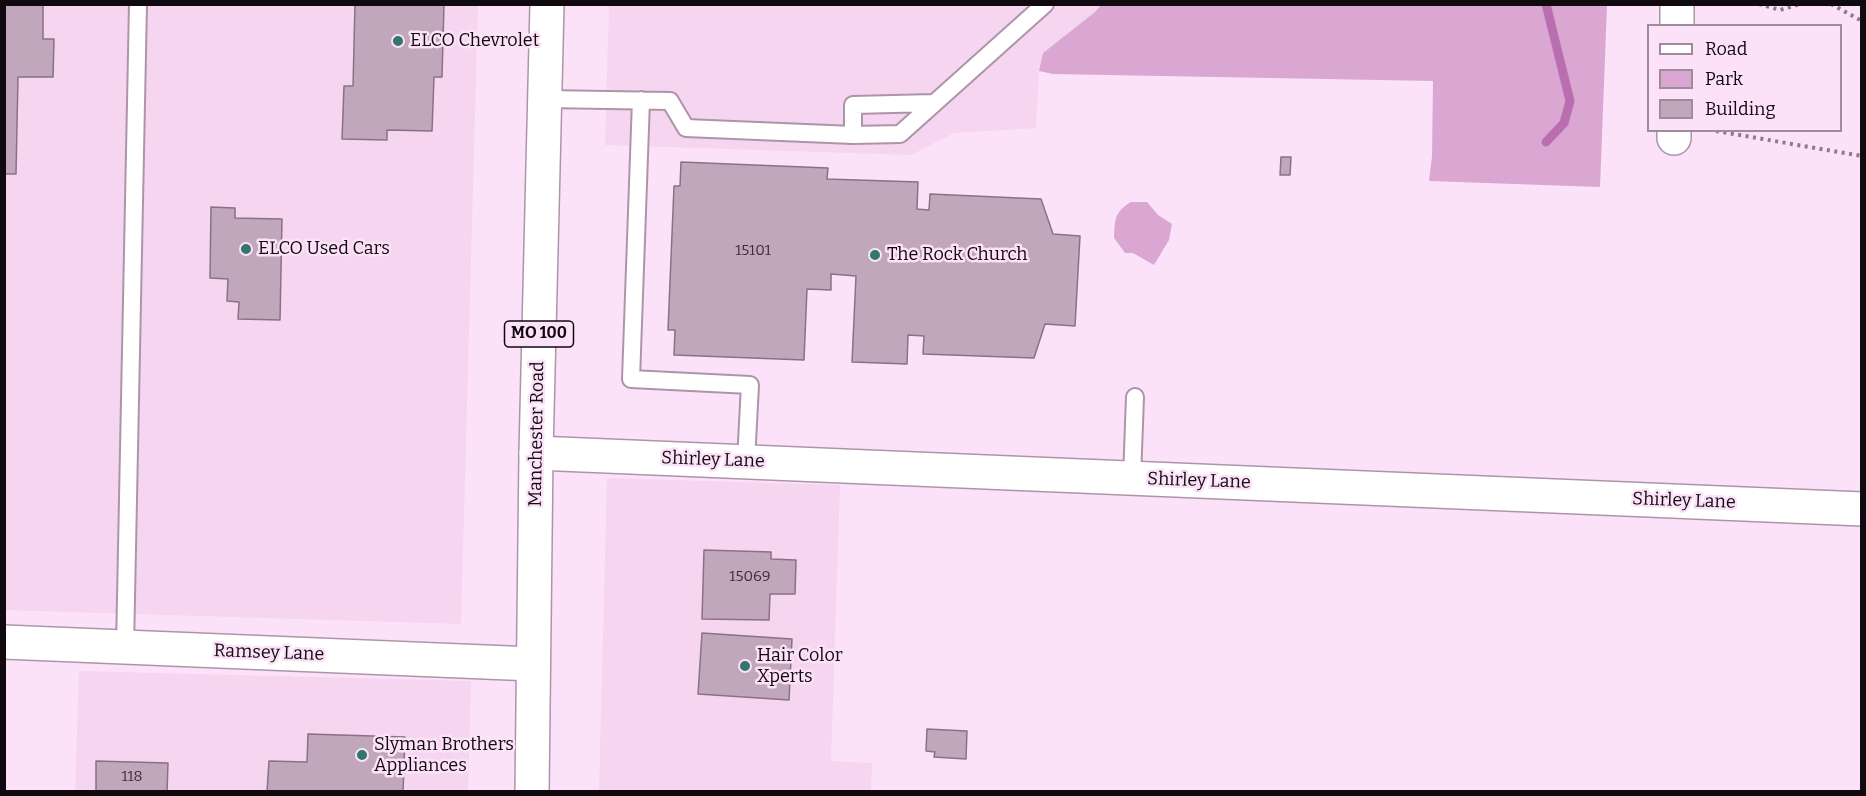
<!DOCTYPE html>
<style>
body{margin:0}
#map{position:relative;width:1866px;height:796px;overflow:hidden;background:#fce2f8;font-family:Bitter,serif}
canvas{display:block}
.frame{position:absolute;inset:0;border:6px solid #110910;pointer-events:none}
.legend{position:absolute;left:1647px;top:24px;width:195px;height:108px;box-sizing:border-box;background:#fce2f8;border:2px solid #9e8b9b;margin:0;padding:8px 10px;list-style:none;font-size:18px;color:#110910}
.legend li{display:flex;align-items:center;gap:12px;height:30px}
.legend b{width:30px;border:2px solid #9e8b9b}
</style>
<div id="map">
<canvas width="1866" height="796"></canvas>
<div class="frame"></div>
<ul class="legend">
<li><b style="height:8px;background:#fff"></b>Road</li>
<li><b style="height:16px;background:#d9a7d2"></b>Park</li>
<li><b style="height:16px;background:#c0a7bc"></b>Building</li>
</ul>
</div>
<script>
const c = document.querySelector('canvas').getContext('2d');
c.lineJoin = 'round';
function paint(path, color) { c.fillStyle = color; c.fill(path, 'evenodd'); }
function trace(path, color, width, dash) { c.strokeStyle = color; c.lineWidth = width; c.lineCap = dash ? 'butt' : 'round'; c.setLineDash(dash || []); c.stroke(path); }
function drawText(font, color, halo, rows, align = 'center') {
  c.font = font + ' Bitter,serif'; c.lineWidth = 5; c.setLineDash([]); c.textBaseline = 'middle'; c.strokeStyle = halo; c.fillStyle = color; for (const [text, x, y, turn = 0] of rows) {
    c.save(); c.translate(x, y); c.rotate((+turn || 0) * Math.PI / 180); c.textAlign = isNaN(turn) ? turn : align; if (halo) c.strokeText(text, 0, 0); c.fillText(text, 0, 0); c.restore();
  }
}
const built = new Path2D(`
 M5,5h473l-17,619 -456,-14z
 M609,5h492l-6,7 -52,41 -4,18 -3,57 -82,5 -43,22 -306,-10z
 M607,478l233,7 -9,276 41,2 -1,28h-272z
 M79,671l392,10 -3,110 -393,1z`);
const green = new Path2D(`
 M1101,5h506l-7,182 -171,-6 3,-24 1,-76 -380,-7 -14,-3 4,-18 52,-41z
 M1131,202h16l11,13 14,9 -3,16 -15,25 -21,-12h-8l-11,-15c1,-18 0,-26 17,-36z`);
const stream = new Path2D(`
 M1546,142l18,-19 6,-22 -24,-97`);
const building = new Path2D(`
 M4,4h39v35h11l-1,38h-35l-2,97h-12z
 M355,4h89l-2,73h-8l-2,54 -45,-1v10l-45,-1 2,-53h9z
 M1281,157h10l-1,18h-10z
 M681,162l147,6 -1,11 91,3 -1,27 12,1 1,-16 111,5 12,35 27,2 -5,90 -30,-2 -11,34 -111,-4 1,-18 -16,-1 -1,29 -55,-2 4,-86 -25,-2v16l-24,-1 -3,71 -130,-5 1,-25h-7l6,-144h6z
 M211,207l24,1v10l47,1 -2,101 -42,-1 1,-17 -12,-1 1,-22 -18,-1z
 M704,550l67,2v7l25,1 -1,34h-25l-1,26 -67,-1z
 M702,633l90,6 -3,61 -91,-6z
 M927,729l40,2 -1,28 -32,-2 1,-5 -9,-1z
 M308,734l97,3 -2,55h-136l2,-31 38,1z
 M96,761l72,2 -1,29h-71z`);
const path = new Path2D(`
 M1759,4l21,6 20,-6
 M1831,4l31,17
 M1716,131l146,25`);
const lane = new Path2D(`
 M545,99l125,2 16,27 167,7v-30l81,-2
 M641,100l-10,279 119,6 -4,76
 M853,135l47,-1 145,-130
 M1132,478l3,-81
 M125,647l13,-643`);
const street = new Path2D(`
 M1677,26v-22
 M1674,138v-8
 M536,453l1326,56
 M4,642l529,22`);
const highway = new Path2D(`
 M532,792l4,-339 11,-449`);
const markers = [
 [398,41,6,"#31776b"],
 [246,249,6,"#31776b"],
 [875,255,6,"#31776b"],
 [745,666,6,"#31776b"],
 [362,755,6,"#31776b"]
];
const numberNames = [
 ["15101",753,251],
 ["15069",750,577],
 ["118",132,777]
];
const shields = [
 [539,334,69]
];
const shieldNames = [
 ["MO 100",539,334]
];
const poiNames = [
 ["ELCO Chevrolet",410,41],
 ["ELCO Used Cars",258,249],
 ["The Rock Church",887,255],
 ["Hair Color",757,656],
 ["Xperts",757,677],
 ["Slyman Brothers",374,745],
 ["Appliances",374,766]
];
const streetNames = [
 ["Manchester Road",537,434,-89],
 ["Shirley Lane",713,460,2],
 ["Shirley Lane",1199,481,2],
 ["Shirley Lane",1684,501,2],
 ["Ramsey Lane",269,653,2]
];
paint(built, '#f5d5f0');
paint(green, '#d9a7d2');
trace(stream, '#b96eb0', 9);
paint(building, '#c0a7bc');
trace(building, '#897285', 1.5);
trace(lane, '#ad95a9', 20);
trace(street, '#ad95a9', 36);
trace(highway, '#ad95a9', 36);
trace(path, '#8d7b8a', 4, [3, 4.5]);
trace(lane, '#fff', 16);
trace(street, '#fff', 33);
trace(highway, '#fff', 33);
for (const [x, y, r, color] of markers) { const dot = new Path2D(); dot.arc(x, y, r, 0, 2 * Math.PI); c.fillStyle = color; c.fill(dot); trace(dot, '#fce2f8', 2); }
drawText('15px', '#3d303b', null, numberNames);
for (const [x, y, w] of shields) { const box = new Path2D(); box.roundRect(x - w / 2, y - 13, w, 26, 4.5); c.fillStyle = '#fce2f8'; c.fill(box); trace(box, '#110910', 1.5); }
drawText('bold 16px', '#110910', null, shieldNames);
drawText('18px', '#110910', '#fce2f8', poiNames, 'left');
drawText('18px', '#110910', '#fce2f8', streetNames);
</script>
